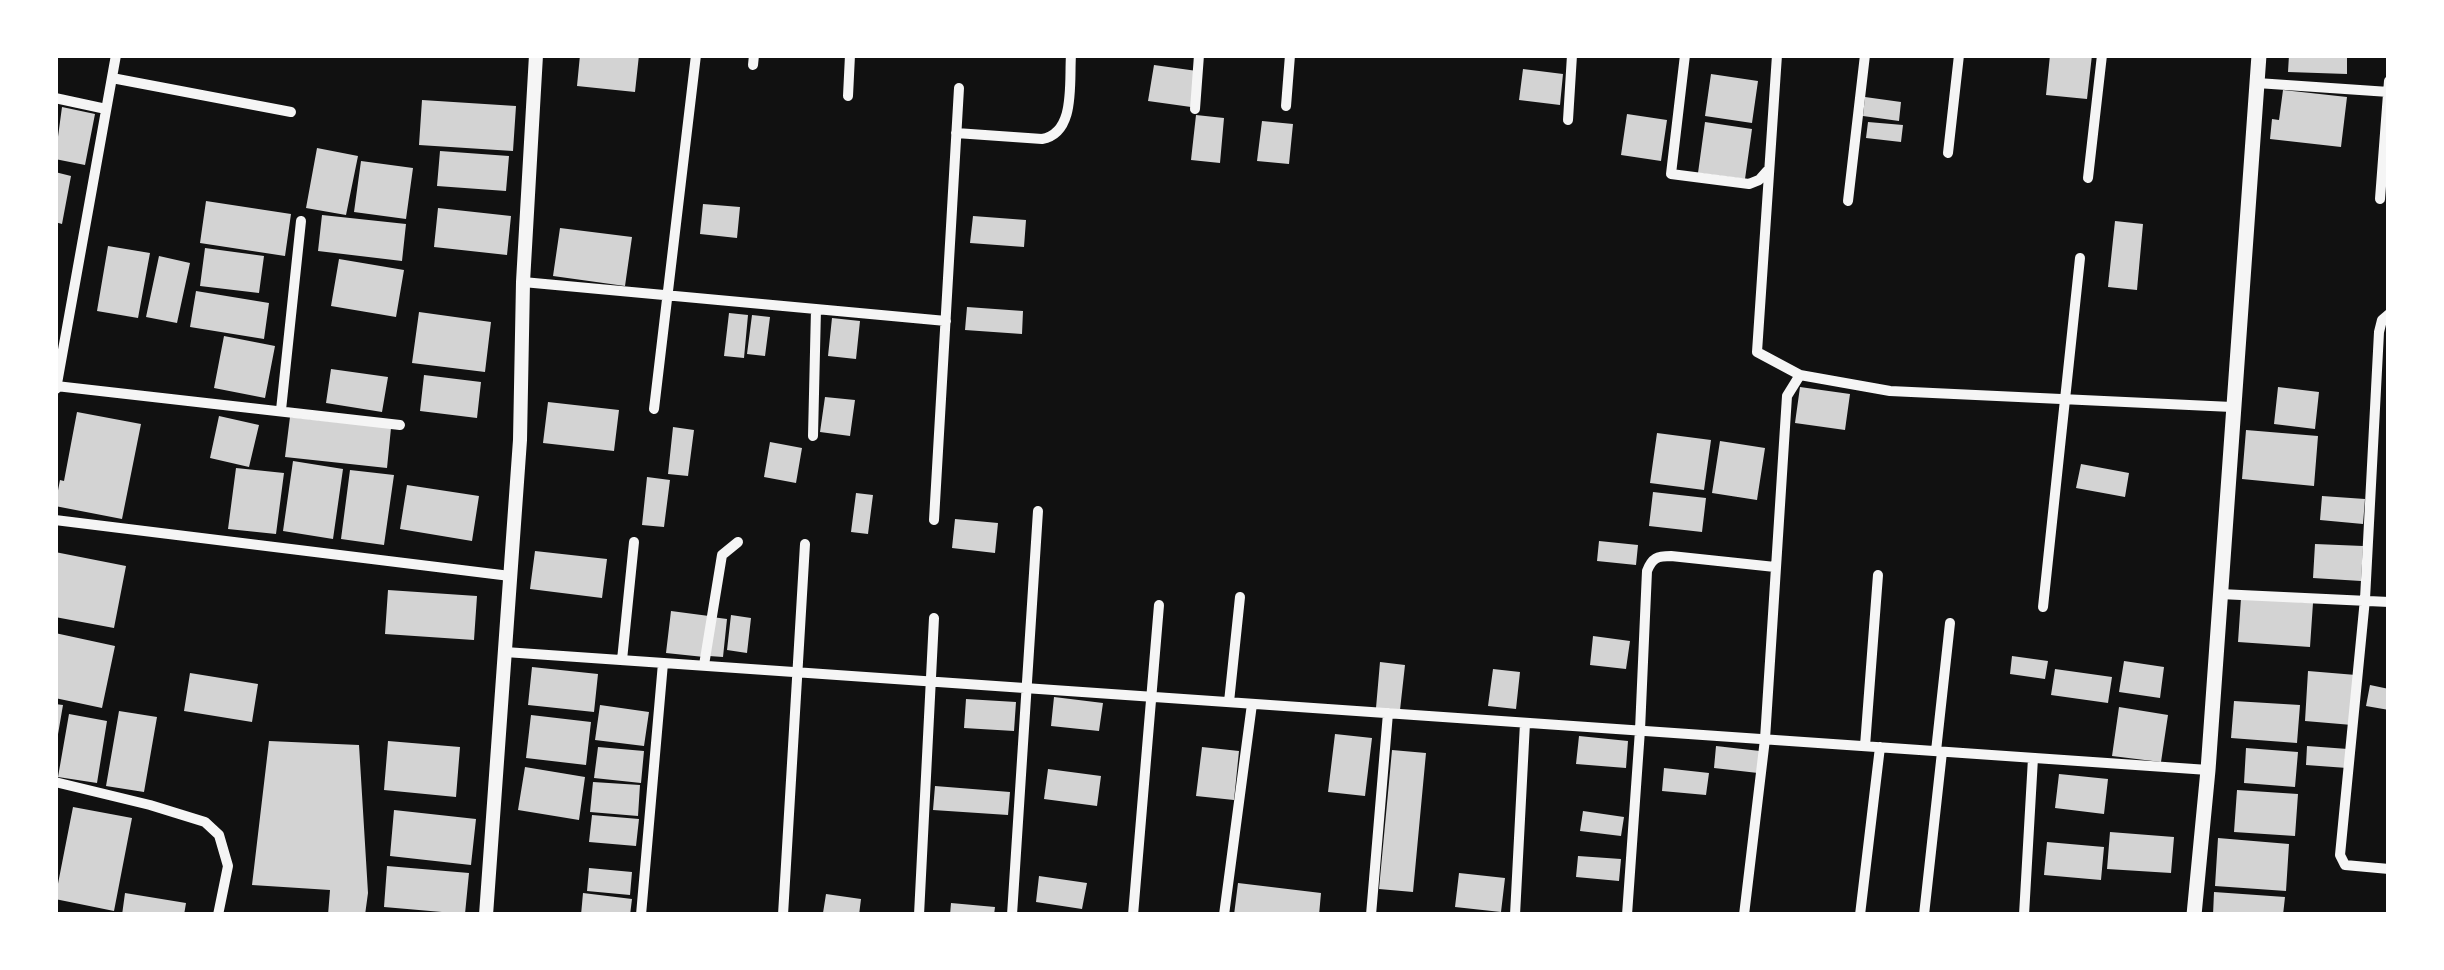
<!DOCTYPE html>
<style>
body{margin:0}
#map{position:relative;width:2444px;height:970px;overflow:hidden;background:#111;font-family:"Alegreya Sans",sans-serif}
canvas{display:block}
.frame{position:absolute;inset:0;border:58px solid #fff;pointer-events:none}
</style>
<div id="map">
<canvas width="2444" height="970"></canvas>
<div class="frame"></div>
</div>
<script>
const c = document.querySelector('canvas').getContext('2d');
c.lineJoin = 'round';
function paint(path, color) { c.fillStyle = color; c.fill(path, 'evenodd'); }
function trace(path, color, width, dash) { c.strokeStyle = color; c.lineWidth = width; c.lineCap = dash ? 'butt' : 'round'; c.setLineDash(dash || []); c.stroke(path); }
const building = new Path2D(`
 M580,55h59l-4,37 -58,-6z
 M2050,55h42l-5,44 -41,-4z
 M2289,55h58v19l-59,-2z
 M1154,65l43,6 -6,36 -43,-6z
 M1523,69l40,5 -3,31 -41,-5z
 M1711,74l47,7 -6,42 -47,-7z
 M2283,90l64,7 -6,50 -71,-8 2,-20 7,1z
 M1865,97l36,5 -2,19 -36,-5z
 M422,100l94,6 -3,45 -94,-6z
 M62,107l33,7 -10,51 -30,-6z
 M1627,114l40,6 -6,41 -40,-6z
 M1196,115l28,3 -4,45 -29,-3z
 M1262,121l31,3 -4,40 -32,-3z
 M1705,122l47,7 -7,50 -47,-6z
 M1868,122l35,3 -2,17 -35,-4z
 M317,148l41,8 -12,59 -40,-7z
 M440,151l69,5 -3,35 -69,-5z
 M361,161l52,7 -7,51 -52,-7z
 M55,172l16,4 -9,48 -7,-2z
 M206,201l85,13 -6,42 -85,-13z
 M703,204l37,3 -3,31 -37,-4z
 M438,208l73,8 -4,39 -73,-8z
 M322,215l84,9 -4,37 -84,-10z
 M973,216l53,4 -2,27 -54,-4z
 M2115,221l28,3 -6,66 -29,-3z
 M560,228l72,9 -7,49 -72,-10z
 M108,246l42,7 -12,65 -41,-7z
 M205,248l59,8 -5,37 -59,-7z
 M159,256l31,7 -13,60 -31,-6z
 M339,259l65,11 -8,47 -65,-11z
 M196,291l73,12 -5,36 -74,-12z
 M967,307l56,4 -1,23 -57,-4z
 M419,312l72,10 -6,50 -73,-9z
 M729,313l19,2 -4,43 -20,-2z
 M752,315l18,2 -5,39 -18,-2z
 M832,318l28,3 -4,38 -28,-3z
 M224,336l51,10 -10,52 -51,-10z
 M331,369l57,8 -6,35 -56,-9z
 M424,375l57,7 -4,36 -57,-7z
 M1800,387l50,7 -5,36 -50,-7z
 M2278,387l41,5 -4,37 -41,-5z
 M825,397l30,3 -5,36 -30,-4z
 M548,402l71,8 -5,41 -71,-8z
 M77,412l64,12 -19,95 -67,-13 5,-26 4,1z
 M219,416l40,9 -10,42 -39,-9z
 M290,417l101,11 -4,40 -102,-11z
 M673,427l21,3 -6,46 -20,-2z
 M2246,430l72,6 -4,50 -72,-7z
 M1657,433l54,7 -7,50 -54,-7z
 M1720,441l45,7 -8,52 -45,-7z
 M770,442l32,6 -6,35 -32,-6z
 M293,461l50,8 -10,70 -50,-8z
 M2081,464l48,9 -4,24 -49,-9z
 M236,468l48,5 -8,61 -48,-5z
 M350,470l44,5 -10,70 -43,-6z
 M647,477l23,3 -6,47 -22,-2z
 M407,485l72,11 -7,45 -72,-12z
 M1653,492l53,6 -4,34 -53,-6z
 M856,493l17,2 -5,39 -17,-2z
 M2322,496l43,3 -2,25 -43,-4z
 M955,519l43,4 -3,30 -43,-5z
 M1599,541l39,4 -2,20 -39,-4z
 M2315,544l48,2 -2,35 -48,-3z
 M535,551l72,8 -5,39 -72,-9z
 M55,552l71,14 -12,62 -59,-11z
 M388,590l89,6 -3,44 -89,-6z
 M2241,598l72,5 -3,44 -72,-5z
 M671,611l38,5 -5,41 -38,-4z
 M731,615l20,3 -4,35 -20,-3z
 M712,617l15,2 -4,38 -14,-1z
 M55,633l60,13 -13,62 -47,-10z
 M1593,636l37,5 -4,28 -36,-4z
 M2012,656l36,5 -3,18 -35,-5z
 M2124,661l40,6 -4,31 -41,-6z
 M1380,662l25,3 -5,45 -24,-2z
 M532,667l66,7 -4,38 -66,-7z
 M1493,669l27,3 -4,37 -28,-3z
 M2055,669l57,8 -4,26 -57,-8z
 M2308,671l48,4 -4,50 -47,-4z
 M190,673l68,11 -6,38 -68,-11z
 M2370,685l19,4v21l-23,-4z
 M1054,697l49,6 -4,28 -48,-5z
 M966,699l50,3 -2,29 -50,-3z
 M2234,701l66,4 -3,38 -66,-5z
 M55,704l8,1 -6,35h-2z
 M600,705l49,7 -5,34 -49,-6z
 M2119,707l49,8 -7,47 -49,-6z
 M119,711l38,6 -13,75 -38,-6z
 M69,714l38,7 -10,62 -39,-6z
 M531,715l60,7 -5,43 -60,-7z
 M1335,734l37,4 -7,58 -37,-4z
 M1579,736l49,5 -2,27 -50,-4z
 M269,741l90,4 9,148 -3,22h-37l2,-25 -78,-5z
 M388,741l72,6 -4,50 -72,-7z
 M1716,746l44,5 -2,22 -44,-5z
 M2307,746l41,3 -1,19 -41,-3z
 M598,747l46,4 -3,32 -47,-5z
 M1202,747l37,4 -5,49 -38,-4z
 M2246,748l52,4 -3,35 -51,-4z
 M1392,750l34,3 -13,139 -34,-3z
 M525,767l60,10 -6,43 -61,-10z
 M1664,768l45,5 -3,22 -44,-4z
 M1048,769l53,7 -4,30 -53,-7z
 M2059,774l49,5 -4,35 -49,-6z
 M593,782l47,3 -2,31 -48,-4z
 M935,786l75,6 -2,23 -75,-5z
 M2237,790l61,4 -3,42 -61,-4z
 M73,807l59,11 -18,93 -59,-12z
 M394,810l82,9 -5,46 -81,-9z
 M1583,811l41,6 -3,19 -41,-5z
 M592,815l47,4 -3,27 -47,-4z
 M2110,832l64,5 -3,36 -64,-4z
 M2218,838l71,6 -3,47 -71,-5z
 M2047,842l57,5 -3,33 -57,-5z
 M1578,856l43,3 -2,22 -43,-4z
 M387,866l82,7 -4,41 -81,-7z
 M589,868l43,4 -2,23 -43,-4z
 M1459,873l46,5 -4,34 -46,-5z
 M1039,876l48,7 -5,26 -46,-7z
 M1238,883l83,10 -2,22h-85z
 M2214,892l71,5 -2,18h-70z
 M125,893l61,10 -2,12h-62z
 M583,893l49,6 -2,16h-49z
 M826,894l35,5 -2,16 -36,-2z
 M951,903l44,4 -1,8h-44z`);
const minor = new Path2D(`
 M1685,55l-14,119 78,10 10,-4 8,-9
 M1777,55l-20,297 43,23
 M753,65l1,-10
 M112,78l179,34
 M2257,83l132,9
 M848,96l2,-41
 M55,98l51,11
 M1286,106l4,-51
 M1195,109l4,-54
 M1568,120l4,-65
 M956,133l86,6c34,-6 27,-56 29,-84
 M1948,153l11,-98
 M2088,178l14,-123
 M2380,199l9,-118
 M1848,201l17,-146
 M523,282l423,39
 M2389,314l-7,6 -3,12 -14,267 -25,256 5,10 44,4
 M56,386l344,39
 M56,389l60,-334
 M654,409l42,-354
 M281,410l20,-189
 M813,436l3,-127
 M55,520l455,56
 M934,520l25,-432
 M2220,594l169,8
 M2043,607l37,-349
 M505,652l1703,118
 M622,660l12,-118
 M704,665l18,-110 16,-13
 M1229,702l11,-105
 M1865,746l13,-171
 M1936,751l14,-128
 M55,782l95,23 55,17 14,13 9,31 -10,49
 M641,915l22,-252
 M783,915l22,-371
 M919,915l15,-297
 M1012,915l26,-404
 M1133,915l26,-310
 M1224,915l28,-211
 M1371,915l17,-202
 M1515,915l10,-192
 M1627,915l13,-185 7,-159c5,-13 10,-15 24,-15l104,11
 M1744,915l21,-176 22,-343 13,-21 90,16 342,16
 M1860,915l20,-168
 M1924,915l18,-163
 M2024,915l9,-157`);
const tertiary = new Path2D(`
 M486,915l34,-475 3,-158 13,-227`);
const secondary = new Path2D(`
 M2194,915l14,-145 51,-715`);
paint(building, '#d3d3d3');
trace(minor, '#f5f5f5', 10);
trace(tertiary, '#f5f5f5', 14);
trace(secondary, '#f5f5f5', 15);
</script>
